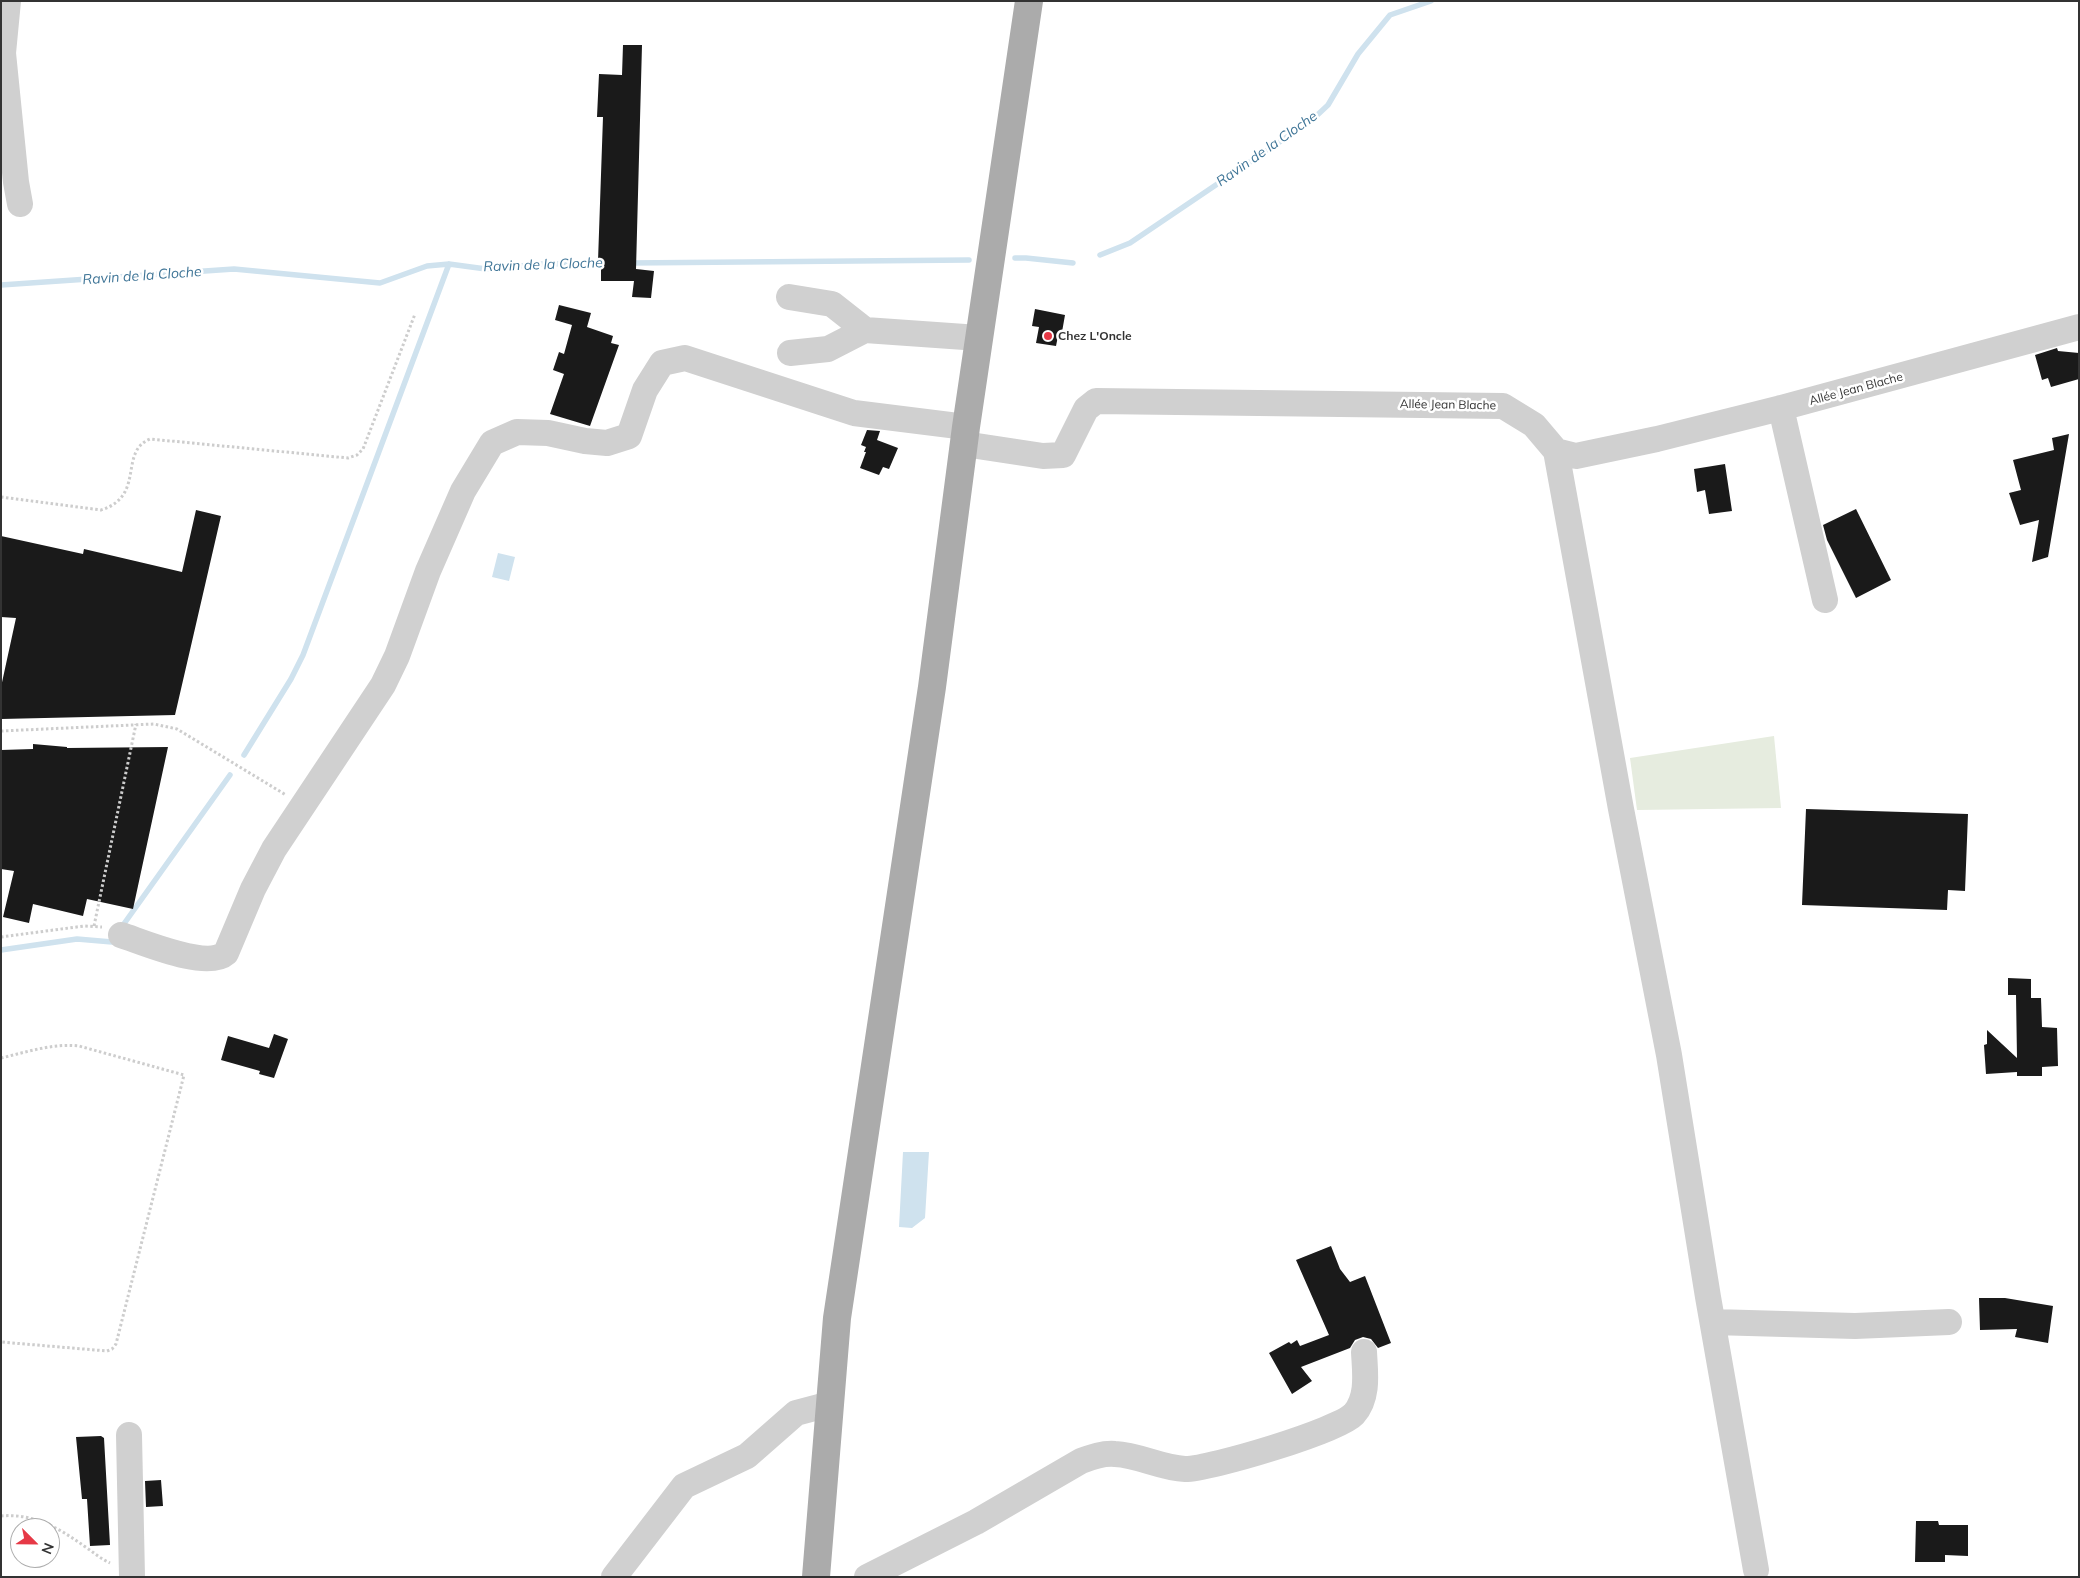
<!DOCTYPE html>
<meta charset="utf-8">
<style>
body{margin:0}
#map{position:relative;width:2080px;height:1578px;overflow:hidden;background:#fff;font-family:Mulish,sans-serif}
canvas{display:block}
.frame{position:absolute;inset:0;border:2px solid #333;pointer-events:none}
.north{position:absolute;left:10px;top:1518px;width:50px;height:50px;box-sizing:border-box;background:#fff;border:1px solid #adadad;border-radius:50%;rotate:113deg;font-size:14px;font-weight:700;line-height:20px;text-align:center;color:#333}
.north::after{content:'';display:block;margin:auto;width:18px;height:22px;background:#e63946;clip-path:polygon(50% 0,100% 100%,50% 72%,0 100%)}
</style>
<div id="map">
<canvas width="2080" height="1578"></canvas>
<div class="frame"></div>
<div class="north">N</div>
</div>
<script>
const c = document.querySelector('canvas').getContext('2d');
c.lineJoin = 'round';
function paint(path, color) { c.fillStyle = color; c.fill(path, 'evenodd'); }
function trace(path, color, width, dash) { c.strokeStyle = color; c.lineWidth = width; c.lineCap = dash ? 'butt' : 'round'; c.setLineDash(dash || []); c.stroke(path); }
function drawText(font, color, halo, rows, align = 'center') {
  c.font = font + ' Mulish,sans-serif'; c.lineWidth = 5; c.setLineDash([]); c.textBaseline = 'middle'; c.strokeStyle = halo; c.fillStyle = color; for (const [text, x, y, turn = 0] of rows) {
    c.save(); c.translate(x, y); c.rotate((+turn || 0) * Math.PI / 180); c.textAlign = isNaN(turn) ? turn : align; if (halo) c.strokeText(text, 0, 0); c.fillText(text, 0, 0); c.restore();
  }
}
const green = new Path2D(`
 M1774,736l7,72 -144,2 -7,-52z`);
const water = new Path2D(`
 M498,553l17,4 -6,24 -17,-4z
 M903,1152h26l-4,66 -13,10 -13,-1z`);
const stream = new Path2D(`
 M1100,255l30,-12 182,-123 16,-15 30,-51 32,-39 41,-14
 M1015,258h11l47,5
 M629,263l340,-3
 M1,285l233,-16 146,14 47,-17 22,-2 37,5 56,-5 65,-1
 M244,755l47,-76 12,-24 146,-391
 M121,928l109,-153
 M1,950l76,-11 35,3`);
const building = new Path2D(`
 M623,45h19l-6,224 18,2 -3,27 -19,-1 2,-16h-33v-20h-3l5,-144h-6l2,-43 23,1z
 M559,305l32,8 -4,14 26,9 -2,7 8,2 -29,81 -40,-12 14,-40 -11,-4 6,-18 5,2 8,-29 -17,-5z
 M1035,309l30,6 -3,17 -3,-1 -3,15 -20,-3 3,-16 -7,-1z
 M2057,348l1,3 21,2v26l-28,8 -3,-9 -6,2 -7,-25z
 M867,430l13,1 -3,9 21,8 -9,21 -6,-2 -4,8 -19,-7 6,-16h-2l2,-5 -5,-2z
 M2069,434l-21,123 -16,5 7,-42 -19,5 -11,-32 12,-3 -8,-30 41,-10 -2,-12z
 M1725,464l7,47 -23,3 -4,-24 -8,2 -3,-23z
 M1856,509l35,71 -35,18 -29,-58 -4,-15z
 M196,510l25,6 -46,199 -174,4v-32l15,-69 -15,-1v-81l82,18 1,-5 98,23z
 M33,744l34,3v1l101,-1 -35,162 -46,-10 -4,17 -50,-12 -4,19 -26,-6 11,-46 -13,-2v-119l32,-1z
 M1806,809l162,5 -3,77 -17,-1 -1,20 -145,-5z
 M2008,978l23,1v19h10l1,29 15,1 1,38 -16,1v9h-25v-4l-31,2 -2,-29 3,-1v-14l30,28 -1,-63h-8z
 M274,1034l14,5 -14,39 -15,-4 1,-3 -39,-11 7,-24 41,12z
 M1331,1246l9,23 10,13 15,-6 26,67 -13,5 -7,-9 -8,-2 -8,3 -5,8 -49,19 11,14 -20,13 -23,-41 20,-11 2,2 6,-4 3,6 29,-11 -33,-75z
 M1979,1298h26l48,8 -5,37 -33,-6 2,-8 -37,1z
 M101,1436l3,2 6,107 -20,1 -3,-47h-5l-6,-62z
 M161,1480l2,26 -17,1 -1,-26z
 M1916,1521h22l1,4h29v31l-23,-1v7h-30z`);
const path = new Path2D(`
 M1,497l100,13c45,-14 17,-58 49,-71l198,19 9,-3 6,-6 52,-135
 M1,731l153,-7 23,5 109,66
 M94,926l42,-202
 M1,937l83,-11 18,1
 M1,1058c26,-6 52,-15 78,-12l105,29 -68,269 -4,5 -5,2 -106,-9
 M1,1516c32,-3 58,12 83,30 9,6 17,13 26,17`);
const minor = new Path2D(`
 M8,1l-5,52 13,129 4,22
 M789,297l43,7 33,26 114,8
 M790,353l38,-4 37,-19
 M1781,408l44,192
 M964,444l79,12 20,-1 23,-46 10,-8 407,5 31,19 22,26 20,5 81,-17 124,-31 298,-81
 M1556,451l65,358 48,246 39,242 48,273
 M121,935c22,7 86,35 105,18l27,-64 21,-40 109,-164 14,-29 31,-85 35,-80 29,-48 25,-11 31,1 37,8 22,2 22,-7 16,-46 17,-27 23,-5 169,55 112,14
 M1713,1322l142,4 94,-4
 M129,1435l3,142
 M614,1577l70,-91 63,-30 49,-43 34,-9
 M867,1577l109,-55 105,-61c11,-4 22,-8 34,-7 24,1 46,14 70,15 25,0 153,-38 169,-55 15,-17 11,-42 10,-62`);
const major = new Path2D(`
 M816,1577l21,-259 95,-631 34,-260 63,-426`);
const markers = [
 [1048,336,5,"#e63946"]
];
const poiNames = [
 ["Chez L'Oncle",1058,336]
];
const streetNames = [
 ["Allée Jean Blache",1856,389,-15],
 ["Allée Jean Blache",1448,405,1]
];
const waterNames = [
 ["Ravin de la Cloche",1267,149,-35],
 ["Ravin de la Cloche",543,265,-2],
 ["Ravin de la Cloche",142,276,-4]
];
paint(green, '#e6ecdf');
paint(water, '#cfe2ee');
trace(stream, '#cfe2ee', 5.5);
paint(building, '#1a1a1a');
trace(path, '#cdcdcd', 3, [2.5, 2.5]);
trace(minor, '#d0d0d0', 26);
trace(major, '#ababab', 28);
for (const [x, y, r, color] of markers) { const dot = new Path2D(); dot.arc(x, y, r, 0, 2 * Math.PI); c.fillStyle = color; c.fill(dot); trace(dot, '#fff', 2); }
drawText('bold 12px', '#333', '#fff', poiNames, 'left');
drawText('12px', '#333', '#fff', streetNames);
drawText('italic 14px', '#3f7597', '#fff', waterNames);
</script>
